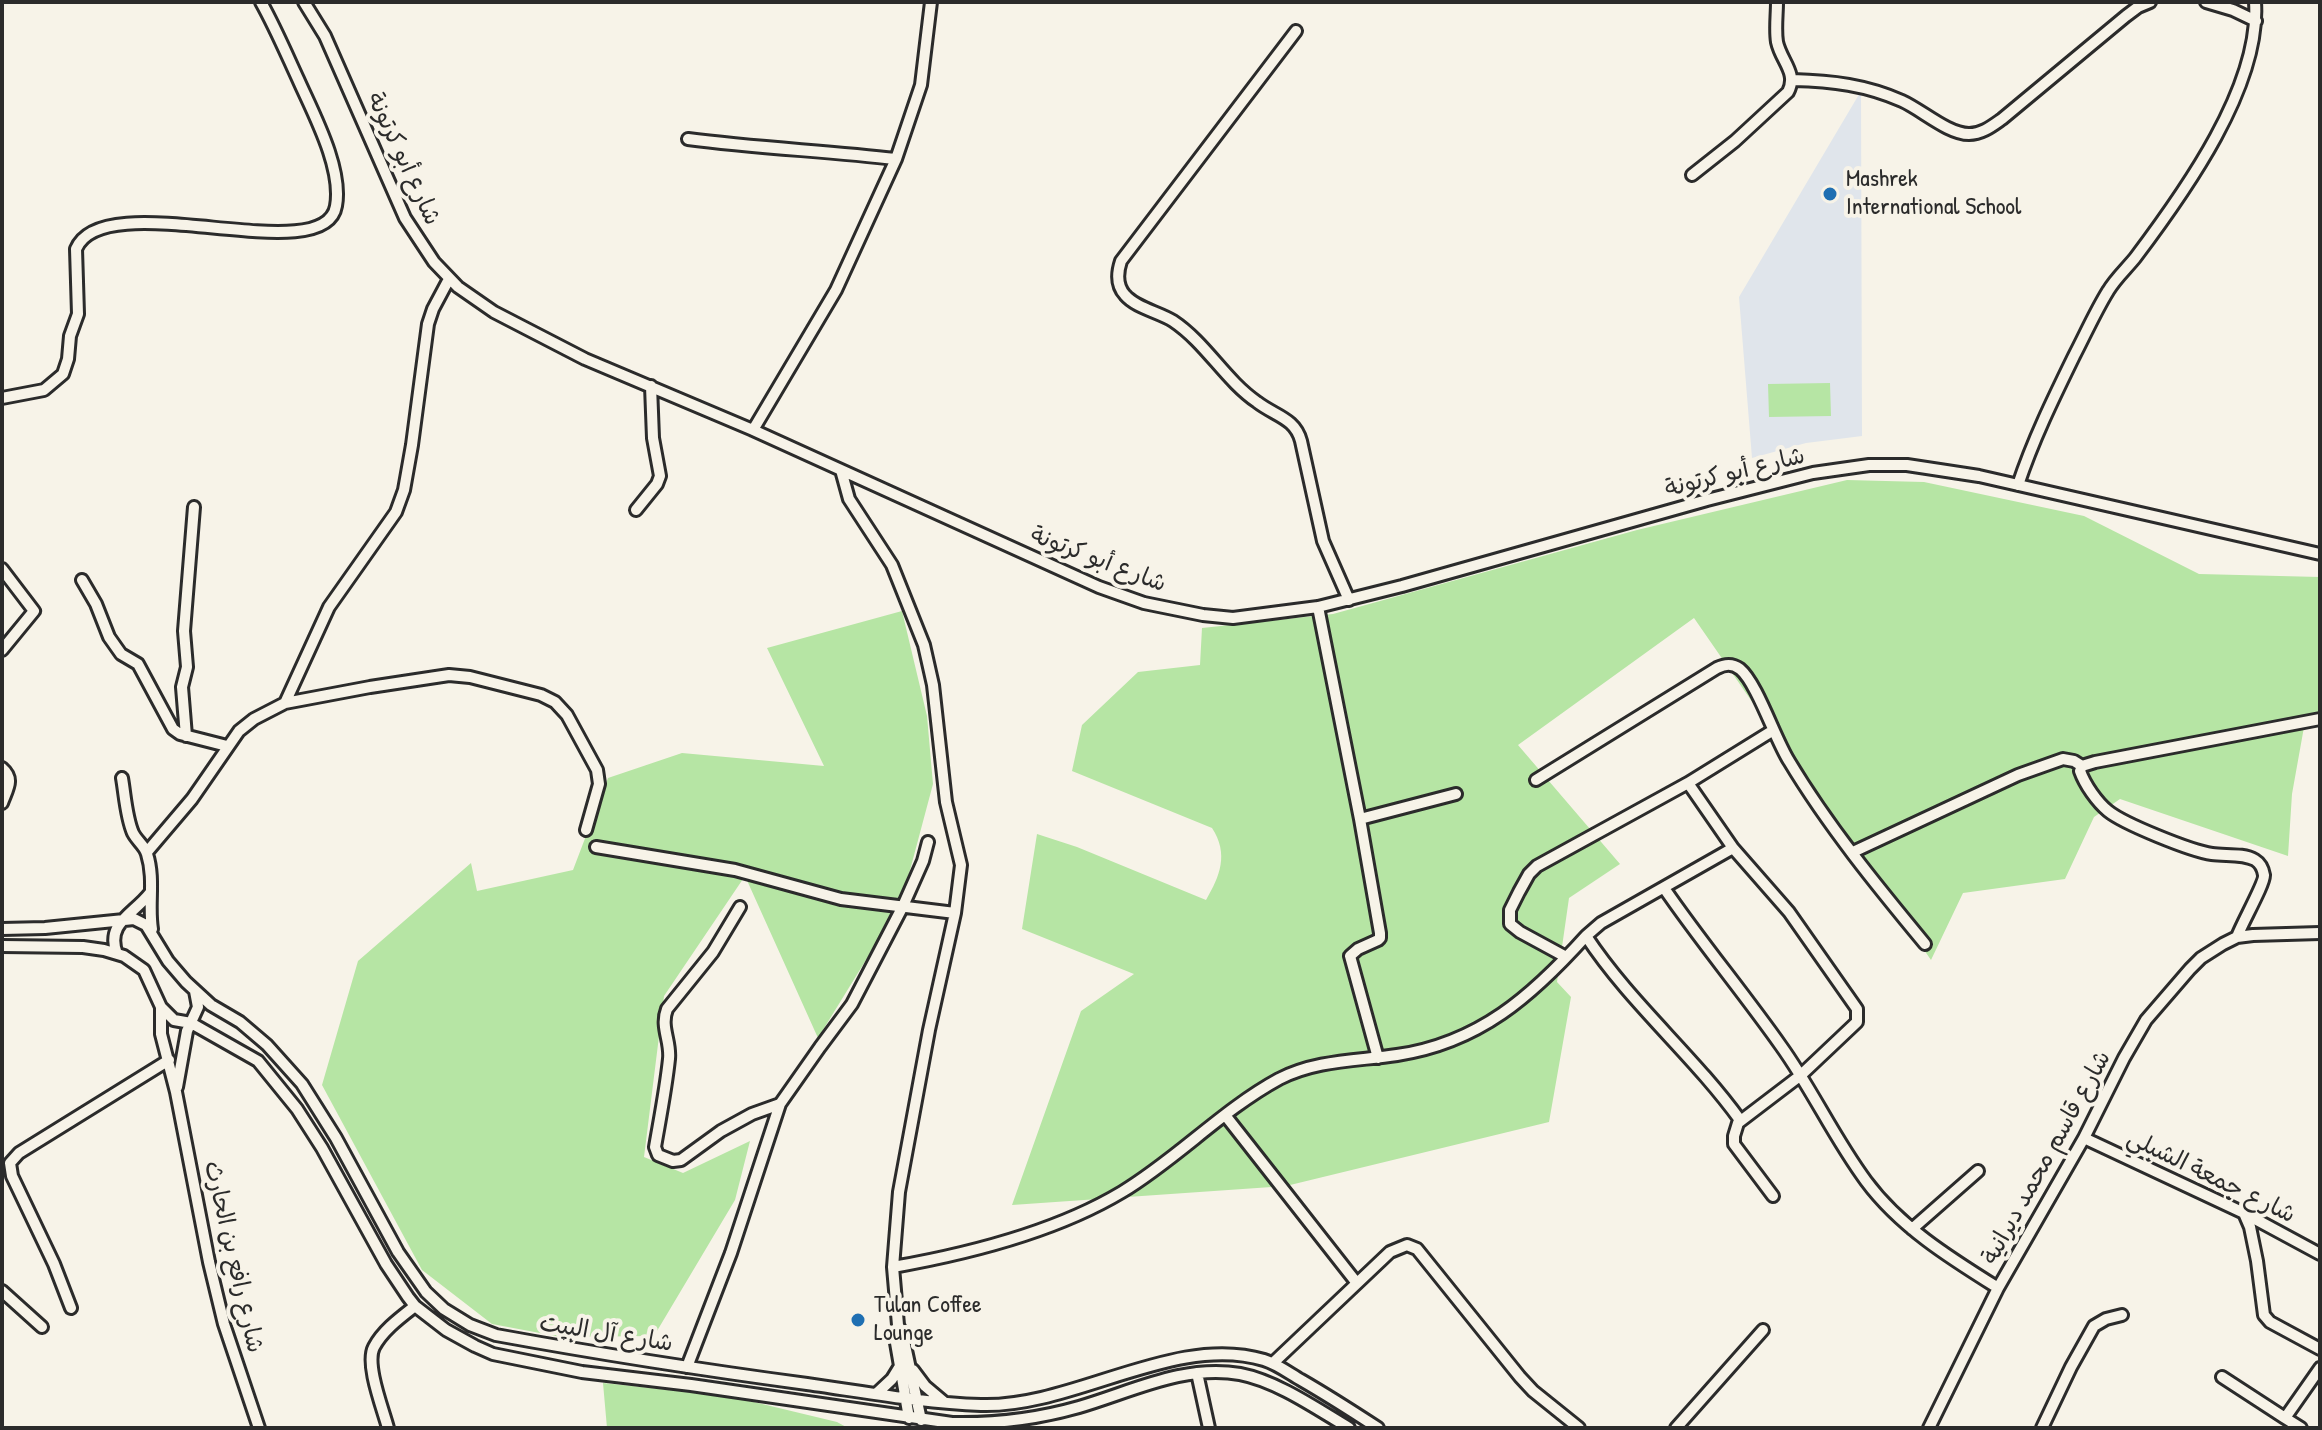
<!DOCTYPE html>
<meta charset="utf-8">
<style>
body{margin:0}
#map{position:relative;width:2322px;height:1430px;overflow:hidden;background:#f7f3e8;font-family:"Patrick Hand",sans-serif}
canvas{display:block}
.frame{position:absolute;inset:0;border:4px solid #2b2b2b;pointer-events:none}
</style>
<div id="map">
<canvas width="2322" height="1430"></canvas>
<div class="frame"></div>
</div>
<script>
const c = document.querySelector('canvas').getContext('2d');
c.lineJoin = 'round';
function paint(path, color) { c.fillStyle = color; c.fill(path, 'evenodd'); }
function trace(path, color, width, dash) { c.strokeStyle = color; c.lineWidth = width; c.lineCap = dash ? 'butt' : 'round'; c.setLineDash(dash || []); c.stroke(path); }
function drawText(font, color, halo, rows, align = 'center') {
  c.font = font + ' "Patrick Hand","Playpen Sans Arabic",sans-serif'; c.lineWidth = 8; c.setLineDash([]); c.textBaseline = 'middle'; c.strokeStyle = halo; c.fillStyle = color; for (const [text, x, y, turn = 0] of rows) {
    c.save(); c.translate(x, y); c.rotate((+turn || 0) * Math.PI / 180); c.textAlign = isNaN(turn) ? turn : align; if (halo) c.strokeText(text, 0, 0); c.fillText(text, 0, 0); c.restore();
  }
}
const built = new Path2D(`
 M1861,91l1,345 -56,7 -54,15 -13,-161z`);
const green = new Path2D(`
 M1830,383l1,33 -62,1 -1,-33z
 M1847,480l77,2 160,34 115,58 121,3v146l-16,4 -12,67 -4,62 -168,-57 -26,18 -29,62 -102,14 -32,67 -237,-342 -176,127 102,119 -51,34 -12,84 14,15 -22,125 -263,64 -274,19 69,-194 53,-37 -112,-45 15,-95 40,13 129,53c14,-24 23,-46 6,-72l-140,-57 10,-46 56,-53 62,-7 2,-37 131,-14 304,-84z
 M902,611l25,105 6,68 -28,105 -36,66 -51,83 -73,-162 -81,120 -20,161 39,16 67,-32 -15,59 -81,136 -93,1 -69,-13 -70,-54 -100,-185 36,-124 113,-98 6,28 96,-21 35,-92 74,-25 142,13 -57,-118z
 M603,1383l126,13 108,26 11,6h-241z`);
const minor = new Path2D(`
 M304,2l21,34 80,182 29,44 24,25 36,25 91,47 168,71 346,157 45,16 59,12 30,3 85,-11 84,-21 305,-86 106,-27 56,-8h38l72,11 341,78
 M2206,2l27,8 23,11
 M1296,31l-175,230c-4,12 -5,24 4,34 11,13 34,17 48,26 33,22 52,59 84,81 18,14 38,16 44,39l22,100 26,59
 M1793,80c39,1 73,5 109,21 20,9 46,33 67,33 13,0 23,-8 33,-15l124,-103 12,-9 12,-5
 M688,139c69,9 139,12 208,20
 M1692,175l43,-34 53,-49c10,-19 -7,-31 -11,-50 -2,-13 0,-27 0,-40
 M2,398l42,-8 19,-16 5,-15 2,-23 8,-22 -2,-65c27,-66 249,23 260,-43 7,-38 -23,-93 -38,-127 -12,-26 -23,-52 -37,-77
 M753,430l83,-140 60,-131 25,-74 10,-83
 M841,470l8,29 43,66 32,80 9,40 13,117 15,63 -6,48 -26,117 -30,162 -6,75 5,58 5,11 18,84
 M2018,485c15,-45 35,-86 56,-129 11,-21 21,-44 34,-65 7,-12 18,-22 27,-33 49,-65 126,-172 120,-256
 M636,510l21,-26 3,-8 -7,-38 -2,-52
 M2,569l32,42 -32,39
 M82,580l14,24 13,33 12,17 17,10 35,65 7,5 47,12
 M1318,607l42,212 20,114v5l-2,2 -20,9 -8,7 28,102
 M285,703l85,-16 79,-12 21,2 71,18 14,7 12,13 30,55 2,14 -13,46
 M186,736l-4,-49 5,-20 -3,-36 10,-124
 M2,768c13,11 5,21 0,35
 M122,778c3,17 4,39 11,55 4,8 12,13 14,21 8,25 1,51 5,75
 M1536,780l181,-112c8,-4 15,-5 23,1 17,14 35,70 49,92 39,65 88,125 136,183
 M1688,783l45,65 56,64 68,97v13l-56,53 -63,48 -4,13v8l39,52
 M1360,819l96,-25
 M596,847l139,23 106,29 114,14
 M1733,848l-132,75 -15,13c44,67 107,119 154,184
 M147,852l45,-53 47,-68 15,-12 31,-16 44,-96 67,-95 8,-22 8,-45 16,-121 5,-15 16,-30
 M1853,852l165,-77 45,-16 11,2 8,5
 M1664,888c37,54 79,104 117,158 31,43 53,92 85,135 34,46 84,77 132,107
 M740,907l-27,45 -46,57c-7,18 4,32 2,50 -3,29 -9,59 -14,88l3,8 15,6 8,-1 40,-29 31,-17 28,-10
 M2,929l43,-1 89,-9 12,6 22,36 18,21 25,23 29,17 27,23 35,39 34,54 62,114 28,40 18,17 26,16 26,10c104,19 207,35 311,49 58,8 115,19 174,21 92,3 194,-72 283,-45 13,4 25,13 37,20 26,15 51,31 77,48
 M2237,937c4,-12 28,-54 27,-62 -1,-6 -4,-12 -9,-15 -12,-7 -30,-4 -43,-6 -21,-3 -88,-30 -104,-43 -11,-9 -23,-26 -28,-40l2,-5 13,-4 225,-43
 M2,946l81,1 21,3 20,6 20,14 17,37 13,13 17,3 67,38 39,48 25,39 64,116 22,33 7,9 31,24 29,16 18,8 89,18 109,13 261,38c44,1 85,-4 127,-16 52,-15 105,-43 161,-33 37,7 77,35 109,54
 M117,954c-12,-31 17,-40 33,-61
 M1566,957l-46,-25 -10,-8v-14l9,-18 10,-18 8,-8 151,-83 84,-52
 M161,1007v27l15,58 33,170 15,62 35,104
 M177,1087l10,-56 11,-24 -3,-16
 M1225,1115l131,167
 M2084,1138l160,75 76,41
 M2244,1213l6,14 7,34 7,54 6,7 50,27
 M1912,1229l66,-58
 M893,1267c74,-13 164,-36 229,-75 55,-33 100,-82 157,-113 37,-19 77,-18 118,-24 82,-12 135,-59 189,-119
 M2,1291l40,36
 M71,1308l-17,-44 -42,-88 -2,-13 9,-10 150,-93
 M898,1325l-2,18 13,75
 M1273,1363l117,-111 17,-7 10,4 103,128 13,14 46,37
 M687,1367l44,-114 49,-149 40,-57 32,-43 51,-98 20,-45 5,-19
 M913,1370l12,16 19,16
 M1197,1373l12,55
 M2222,1377l63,41 35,-50
 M876,1394l16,-15 8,-13
 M2285,1418l16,10
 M388,1428c-5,-19 -23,-64 -14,-81 9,-17 27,-30 41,-41
 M1676,1428l87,-98
 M1929,1428l69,-140 86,-150 40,-80 22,-38 44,-51 11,-11 22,-14 14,-7 16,-2 67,-2
 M2042,1428l29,-61 23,-41 12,-7 16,-4`);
const markers = [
 [1830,194,8,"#1f6fb2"],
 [858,1320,8,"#1f6fb2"]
];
const streetNames = [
 ["شارع أبو كرتونة",403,159,65],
 ["شارع أبو كرتونة",1735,473,-14],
 ["شارع أبو كرتونة",1098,560,21],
 ["شارع قاسم محمد ديرانية",2047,1158,-61],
 ["شارع جمعة الشبلي",2211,1177,26],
 ["شارع رافع بن الحارث",233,1257,77],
 ["شارع آل البيت",606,1334,9]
];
const poiNames = [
 ["Mashrek",1846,180],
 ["International School",1846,208],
 ["Tulan Coffee",874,1306],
 ["Lounge",874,1334]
];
paint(built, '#e0e5eb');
paint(green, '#b6e5a4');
trace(minor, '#2b2b2b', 16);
trace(minor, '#f7f3e8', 10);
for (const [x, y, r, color] of markers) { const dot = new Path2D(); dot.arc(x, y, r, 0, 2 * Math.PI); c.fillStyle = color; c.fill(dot); trace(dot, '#f7f3e8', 3); }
drawText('24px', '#2b2b2b', '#f7f3e8', streetNames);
drawText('24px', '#2b2b2b', '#f7f3e8', poiNames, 'left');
</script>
